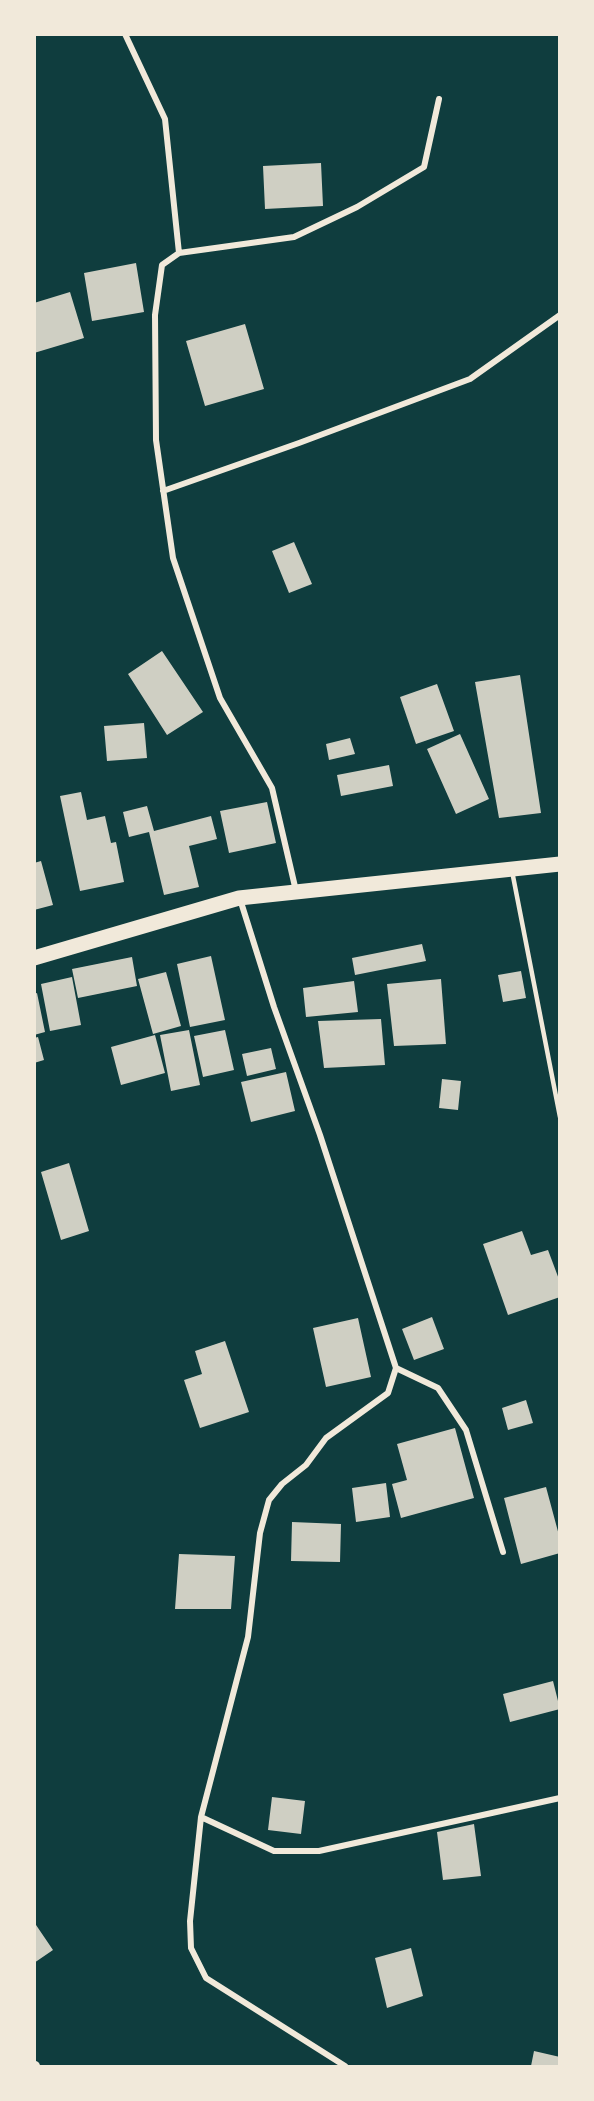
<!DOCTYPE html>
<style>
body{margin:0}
#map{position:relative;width:594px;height:2101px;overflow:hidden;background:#0f3d3e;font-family:"Fira Sans",sans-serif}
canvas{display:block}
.frame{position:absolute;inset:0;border:36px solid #f1e9da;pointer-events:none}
</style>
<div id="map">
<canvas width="594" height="2101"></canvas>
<div class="frame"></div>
</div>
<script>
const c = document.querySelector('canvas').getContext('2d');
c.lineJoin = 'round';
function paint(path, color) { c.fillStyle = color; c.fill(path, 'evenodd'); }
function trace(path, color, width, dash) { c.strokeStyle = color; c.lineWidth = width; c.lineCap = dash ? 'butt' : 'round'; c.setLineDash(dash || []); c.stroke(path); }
const building = new Path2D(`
 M321,163l2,43 -58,3 -2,-43z
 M136,263l8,49 -52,9 -8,-48z
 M70,292l14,46 -50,15v-50z
 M245,324l19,65 -59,17 -19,-65z
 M294,542l18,42 -23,9 -17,-42z
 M162,651l41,61 -36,23 -39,-61z
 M520,675l21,138 -42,5 -24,-136z
 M437,684l17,47 -38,13 -16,-47z
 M144,723l3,35 -40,3 -3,-35z
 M460,734l29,65 -33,15 -29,-65z
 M350,738l5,16 -26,6 -3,-16z
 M389,765l4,21 -52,10 -4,-21z
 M81,792l6,28 18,-4 6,27 5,-1 8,40 -44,9 -20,-95z
 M267,802l9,41 -47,10 -9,-42z
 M147,806l7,25 57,-15 6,23 -28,7 10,41 -35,8 -15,-63 -20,5 -6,-25z
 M41,861l12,44 -19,5v-47z
 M422,944l4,17 -71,14 -3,-17z
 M211,956l14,64 -35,7 -13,-63z
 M132,957l5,29 -59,12 -6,-29z
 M521,971l5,27 -23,4 -5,-27z
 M166,972l15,54 -28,8 -15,-55z
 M72,977l9,48 -31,6 -9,-47z
 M441,979l5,65 -52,2 -7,-62z
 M354,981l4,31 -52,5 -3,-29z
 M37,993l8,39 -11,3v-41z
 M381,1019l4,46 -61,3 -6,-47z
 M189,1030l11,55 -29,6 -11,-56z
 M225,1030l9,40 -31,7 -9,-41z
 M155,1035l10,38 -44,12 -10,-38z
 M38,1037l6,23 -10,3v-25z
 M271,1048l5,21 -29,7 -5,-22z
 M286,1072l9,39 -44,11 -10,-40z
 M442,1079l19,2 -3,29 -19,-2z
 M69,1163l20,68 -28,9 -20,-68z
 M522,1231l9,24 17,-5 12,32v15l-52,18 -25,-71z
 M432,1317l12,32 -30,11 -12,-31z
 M358,1318l13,59 -45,10 -13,-59z
 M225,1341l24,71 -49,16 -16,-48 18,-6 -7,-23z
 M526,1400l7,23 -25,7 -6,-22z
 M455,1428l19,70 -73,20 -9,-34 15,-4 -10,-36z
 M386,1483l4,34 -34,5 -4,-34z
 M546,1487l14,52v14l-39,11 -17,-66z
 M292,1522l49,2 -1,38 -49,-1z
 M179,1554l56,2 -4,53h-56z
 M553,1681l7,28 -50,13 -7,-28z
 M272,1797l33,4 -4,33 -33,-4z
 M474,1824l7,52 -38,4 -6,-48z
 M34,1922l19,28 -19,13z
 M411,1948l12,48 -36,12 -12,-50z
 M534,2051l26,6v9h-29z`);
const service = new Path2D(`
 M512,871l48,246`);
const minor = new Path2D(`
 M125,34l40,85 14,134
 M163,491l136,-48 171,-64 90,-64
 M296,891l-24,-103 -52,-90 -47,-140 -17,-118 -1,-125 7,-50 17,-12 115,-16 63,-30 67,-40 15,-68
 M240,899l34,108 46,128 76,233 -8,25 -62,45 -20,27 -24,19 -13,16 -9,33 -12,104 -47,180 -11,104 1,27 15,30 139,88
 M396,1368l42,20 28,42 37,122
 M201,1817l73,34h45l241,-53`);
const tertiary = new Path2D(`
 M34,2066h1`);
const primary = new Path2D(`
 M34,958l205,-60 321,-34`);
paint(building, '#cfcfc3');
trace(service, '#f1e9da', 4.5);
trace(minor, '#f1e9da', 6);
trace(tertiary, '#f1e9da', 10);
trace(primary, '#f1e9da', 15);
</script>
